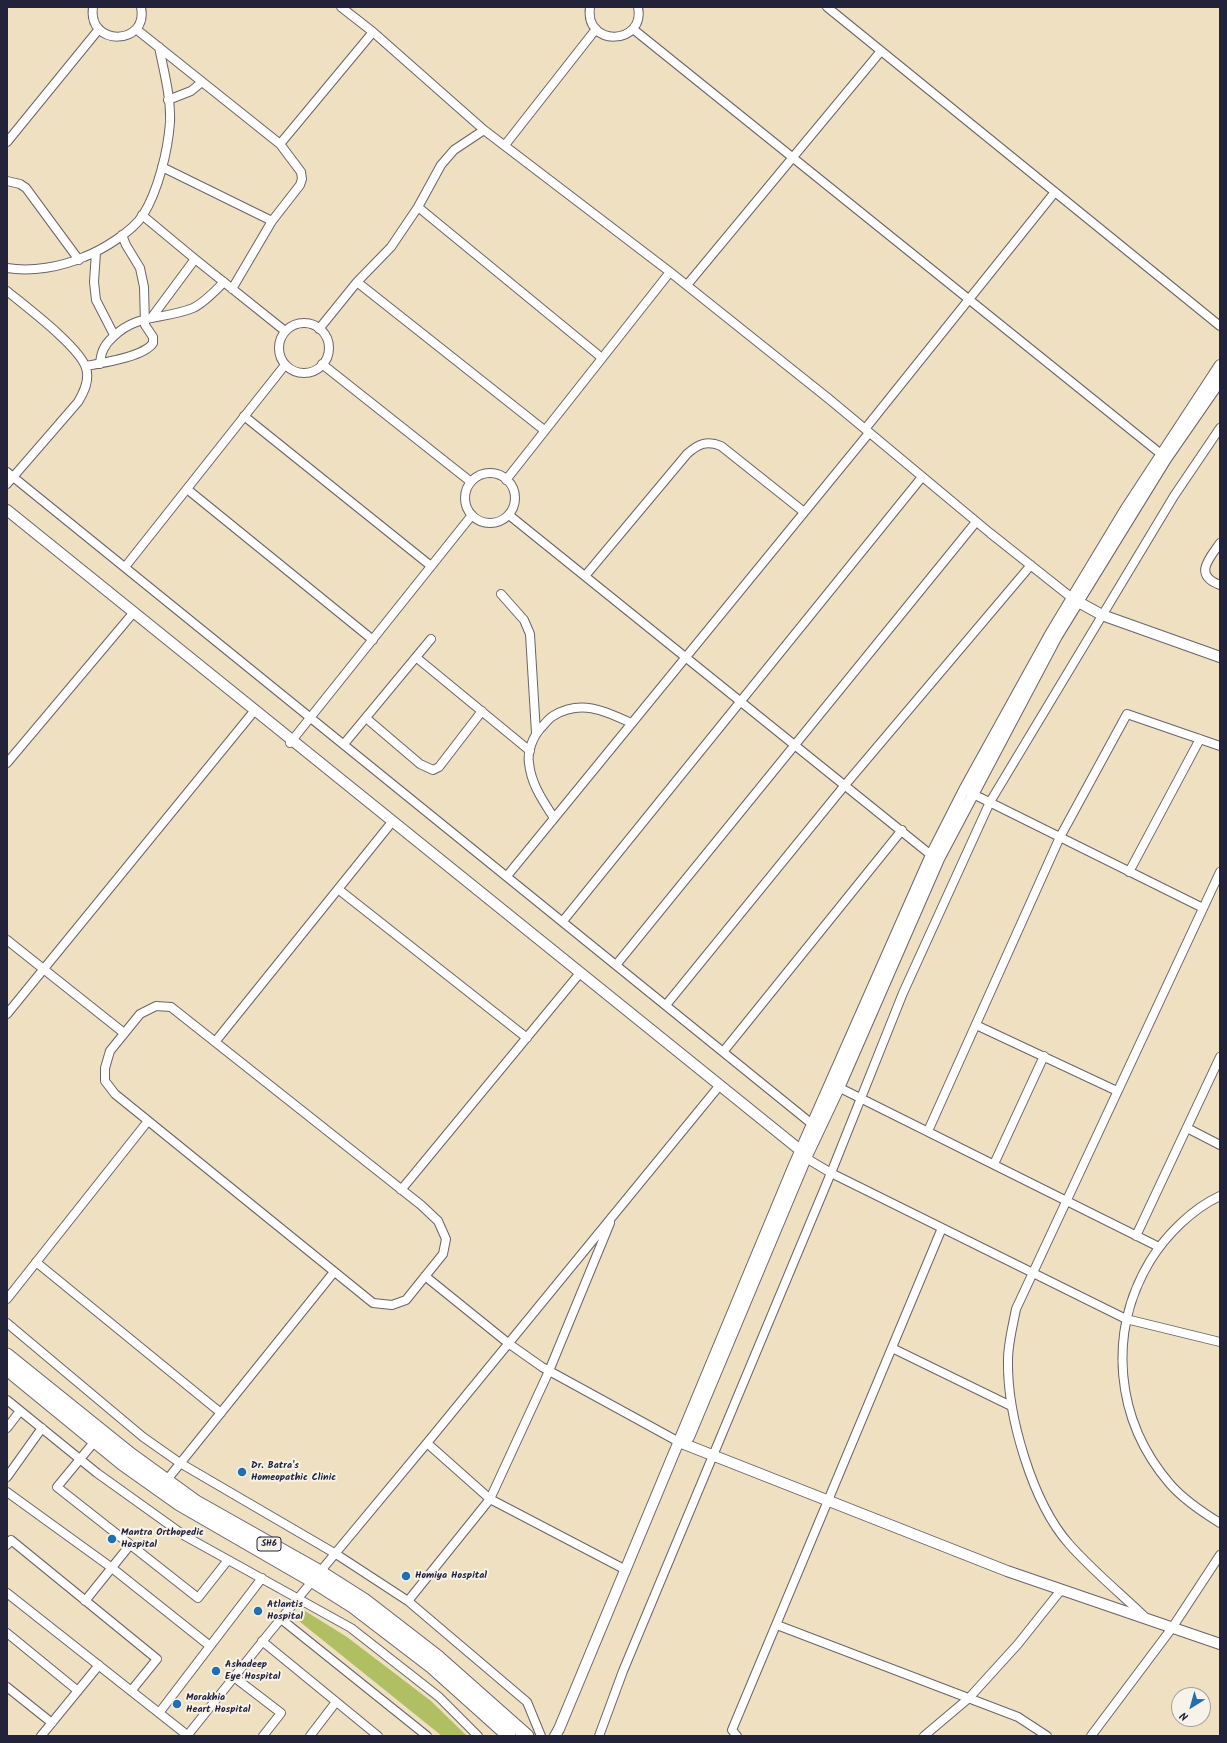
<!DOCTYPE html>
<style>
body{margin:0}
#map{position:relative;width:1227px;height:1743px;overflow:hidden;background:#efe0c1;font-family:Kalam,sans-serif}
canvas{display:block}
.frame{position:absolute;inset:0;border:8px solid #22223b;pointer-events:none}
.north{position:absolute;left:1171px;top:1687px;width:40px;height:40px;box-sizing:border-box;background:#f7f3e8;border:1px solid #a29fa3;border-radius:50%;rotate:217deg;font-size:11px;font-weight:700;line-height:16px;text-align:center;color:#22223b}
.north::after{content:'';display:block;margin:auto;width:14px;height:18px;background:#1f6fb2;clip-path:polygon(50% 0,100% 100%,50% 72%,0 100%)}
</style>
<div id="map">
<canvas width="1227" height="1743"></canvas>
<div class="frame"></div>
<div class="north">N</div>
</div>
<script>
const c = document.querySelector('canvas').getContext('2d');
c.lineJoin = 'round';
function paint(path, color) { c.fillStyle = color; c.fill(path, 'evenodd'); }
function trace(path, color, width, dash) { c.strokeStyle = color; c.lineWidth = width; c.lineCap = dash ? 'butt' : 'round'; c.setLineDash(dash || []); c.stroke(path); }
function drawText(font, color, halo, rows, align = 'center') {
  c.font = font + ' Kalam,sans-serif'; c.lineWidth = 4; c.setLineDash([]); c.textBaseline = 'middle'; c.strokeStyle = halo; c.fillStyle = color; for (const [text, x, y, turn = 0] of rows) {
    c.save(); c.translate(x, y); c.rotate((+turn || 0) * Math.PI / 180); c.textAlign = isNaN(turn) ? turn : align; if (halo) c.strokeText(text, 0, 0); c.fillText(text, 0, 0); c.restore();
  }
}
const green = new Path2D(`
 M302,1609l45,28 84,64 36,35h-25l-148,-119z`);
const minor = new Path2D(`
 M93,7c-6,40 56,39 48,0
 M341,7l32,25 111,98 186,142 159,127 161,134 82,65
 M590,7c-6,41 56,38 48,0
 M827,7l393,319
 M136,29l144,115 21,28 1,7 -2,6 -28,36 -40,68
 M633,29l528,425
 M168,100l23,-9 11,-9
 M7,142l92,-113
 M280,144l93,-112
 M505,145l91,-116
 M162,167l110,54
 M7,181l13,3 6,4 53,72
 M418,207l184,151
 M142,215l53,44 90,72
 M96,252l-2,30 2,18 18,35
 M7,268c25,4 54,-1 77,-11 18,-7 48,-25 59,-42 15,-24 25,-64 27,-93 1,-25 -6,-50 -11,-75
 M357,282l187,148
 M687,285l194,-234
 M7,291c18,15 73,56 79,77 4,12 -2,24 -8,34l-71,82
 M152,317l43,-58
 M279 348a25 25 0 1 1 50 0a25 25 0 1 1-50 0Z
 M319,329l38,-47 34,-35 27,-40 23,-42 13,-15 30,-20
 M100,364c1,-12 4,-19 13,-27 24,-24 51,-17 80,-29 11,-5 22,-17 31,-26
 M322,364l149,118
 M86,366c16,-3 58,-9 67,-23v-6l-8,-12 -1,-38 -4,-19 -14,-23 -4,-10
 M244,416l187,150
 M865,429l190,-237
 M7,472l805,652
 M465 498a25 25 0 1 1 50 0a25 25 0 1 1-50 0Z
 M506,480l164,-208
 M187,489l186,151
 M509,515l422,340
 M1220,543c-11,16 -27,32 0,42
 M125,567l160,-202
 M585,576l102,-122c11,-10 20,-14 34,-8l83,66
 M501,594l23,26 6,14 6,99
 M417,658l113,93
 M366,718l54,46 13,6 6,-3 43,-56
 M290,743l182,-228
 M344,744l87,-105
 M7,763l127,-151
 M969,792l234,116
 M554,818c-11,-17 -23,-34 -25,-55 -2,-11 4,-26 11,-34 4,-4 8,-10 13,-13 28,-17 52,-5 78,7
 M1129,872l71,-133
 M507,876l362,-443
 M338,889l189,149
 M563,921l359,-444
 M7,940l117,93
 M616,965l360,-443
 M666,1005l179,-220 186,-220
 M156,1006l15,1 250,198 17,16 8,18 -3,15 -37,46 -14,5 -19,-2 -258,-209 -10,-13v-13l5,-17 30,-37z
 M7,1014l248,-304
 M976,1025l141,66
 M215,1042l177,-220
 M723,1052l179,-222
 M834,1085l325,162
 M1187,1128l33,17
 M928,1131l132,-294 67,-123 93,32
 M806,1158l25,15 295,146 94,23
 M994,1164l50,-108
 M401,1190l179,-217
 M1220,1196c-28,13 -54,39 -70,65 -43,72 -35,159 20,223 14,16 32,28 50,39
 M610,1223l-61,148 -59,128 136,71
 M1136,1236l84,-179
 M36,1262l185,151
 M425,1276l83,67 34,24 137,75
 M7,1299l141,-178
 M7,1323l136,114 37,26 156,91 72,47 119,101 14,34
 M892,1348l119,58
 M7,1400l90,73 88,63 166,92 88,69 39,39
 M7,1428l13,-17
 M95,1441l-38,46 141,111 30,-38
 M7,1477l35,-49
 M166,1481l168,-209
 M7,1492l105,76 98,78
 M7,1545l4,-5 146,119 -26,32
 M7,1593l180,142
 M85,1601l45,-56
 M408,1601l82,-102 -63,-56
 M1146,1618c-26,-25 -54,-48 -77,-74 -37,-42 -62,-129 -61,-184 0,-17 5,-35 8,-51l204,-437
 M281,1619l146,117
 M777,1625l241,92 29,19
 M7,1633l71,58
 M262,1641l116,95
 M234,1677l47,36 -18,23
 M7,1687l45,36
 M159,1713l103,-135
 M41,1736l58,-71
 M187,1736l83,-104 157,-189 293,-358
 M310,1736l26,-34
 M599,1736l24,-65 208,-498 72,-180 87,-191 184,-306 46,-68
 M737,1736l-5,-6 210,-502
 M924,1736l45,-38 49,-54 43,-54
 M1091,1736l81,-108 48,-73`);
const tertiary = new Path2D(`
 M7,510l798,644
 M1073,599l29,16 118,42
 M689,1437l117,-279 33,-70 100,-229 118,-223 109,-177 54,-78
 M679,1442l328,129 213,73
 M555,1736l4,-7 235,-564 137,-310 33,-65 88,-159 73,-121 95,-145`);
const primary = new Path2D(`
 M7,1355l123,99 66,48 124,70 44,28 75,58 88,78
 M7,1369l116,95 55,39 135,78 41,26 77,59 78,70`);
const markers = [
 [242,1472,5,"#1f6fb2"],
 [112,1539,5,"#1f6fb2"],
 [406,1576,5,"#1f6fb2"],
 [258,1611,5,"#1f6fb2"],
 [216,1671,5,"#1f6fb2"],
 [177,1704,5,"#1f6fb2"]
];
const shields = [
 [269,1544,24]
];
const shieldNames = [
 ["SH6",269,1544]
];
const poiNames = [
 ["Dr. Batra's",251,1466],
 ["Homeopathic Clinic",251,1478],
 ["Mantra Orthopedic",121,1533],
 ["Hospital",121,1545],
 ["Homiya Hospital",415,1576],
 ["Atlantis",267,1605],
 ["Hospital",267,1617],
 ["Ashadeep",225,1665],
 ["Eye Hospital",225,1677],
 ["Morakhia",186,1698],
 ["Heart Hospital",186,1710]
];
paint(green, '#afbf62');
trace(minor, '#6a646a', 10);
trace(tertiary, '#6a646a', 12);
trace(primary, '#6a646a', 15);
trace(minor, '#fff', 8);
trace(tertiary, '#fff', 10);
trace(primary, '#fff', 13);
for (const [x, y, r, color] of markers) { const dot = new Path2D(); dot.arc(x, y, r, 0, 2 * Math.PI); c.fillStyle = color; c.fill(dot); trace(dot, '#f7f3e8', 1.5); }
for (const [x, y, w] of shields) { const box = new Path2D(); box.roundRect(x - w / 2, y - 7, w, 14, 3); c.fillStyle = '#f7f3e8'; c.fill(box); trace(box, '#22223b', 1); }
drawText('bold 9px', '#22223b', null, shieldNames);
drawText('bold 10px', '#22223b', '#f7f3e8', poiNames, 'left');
</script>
